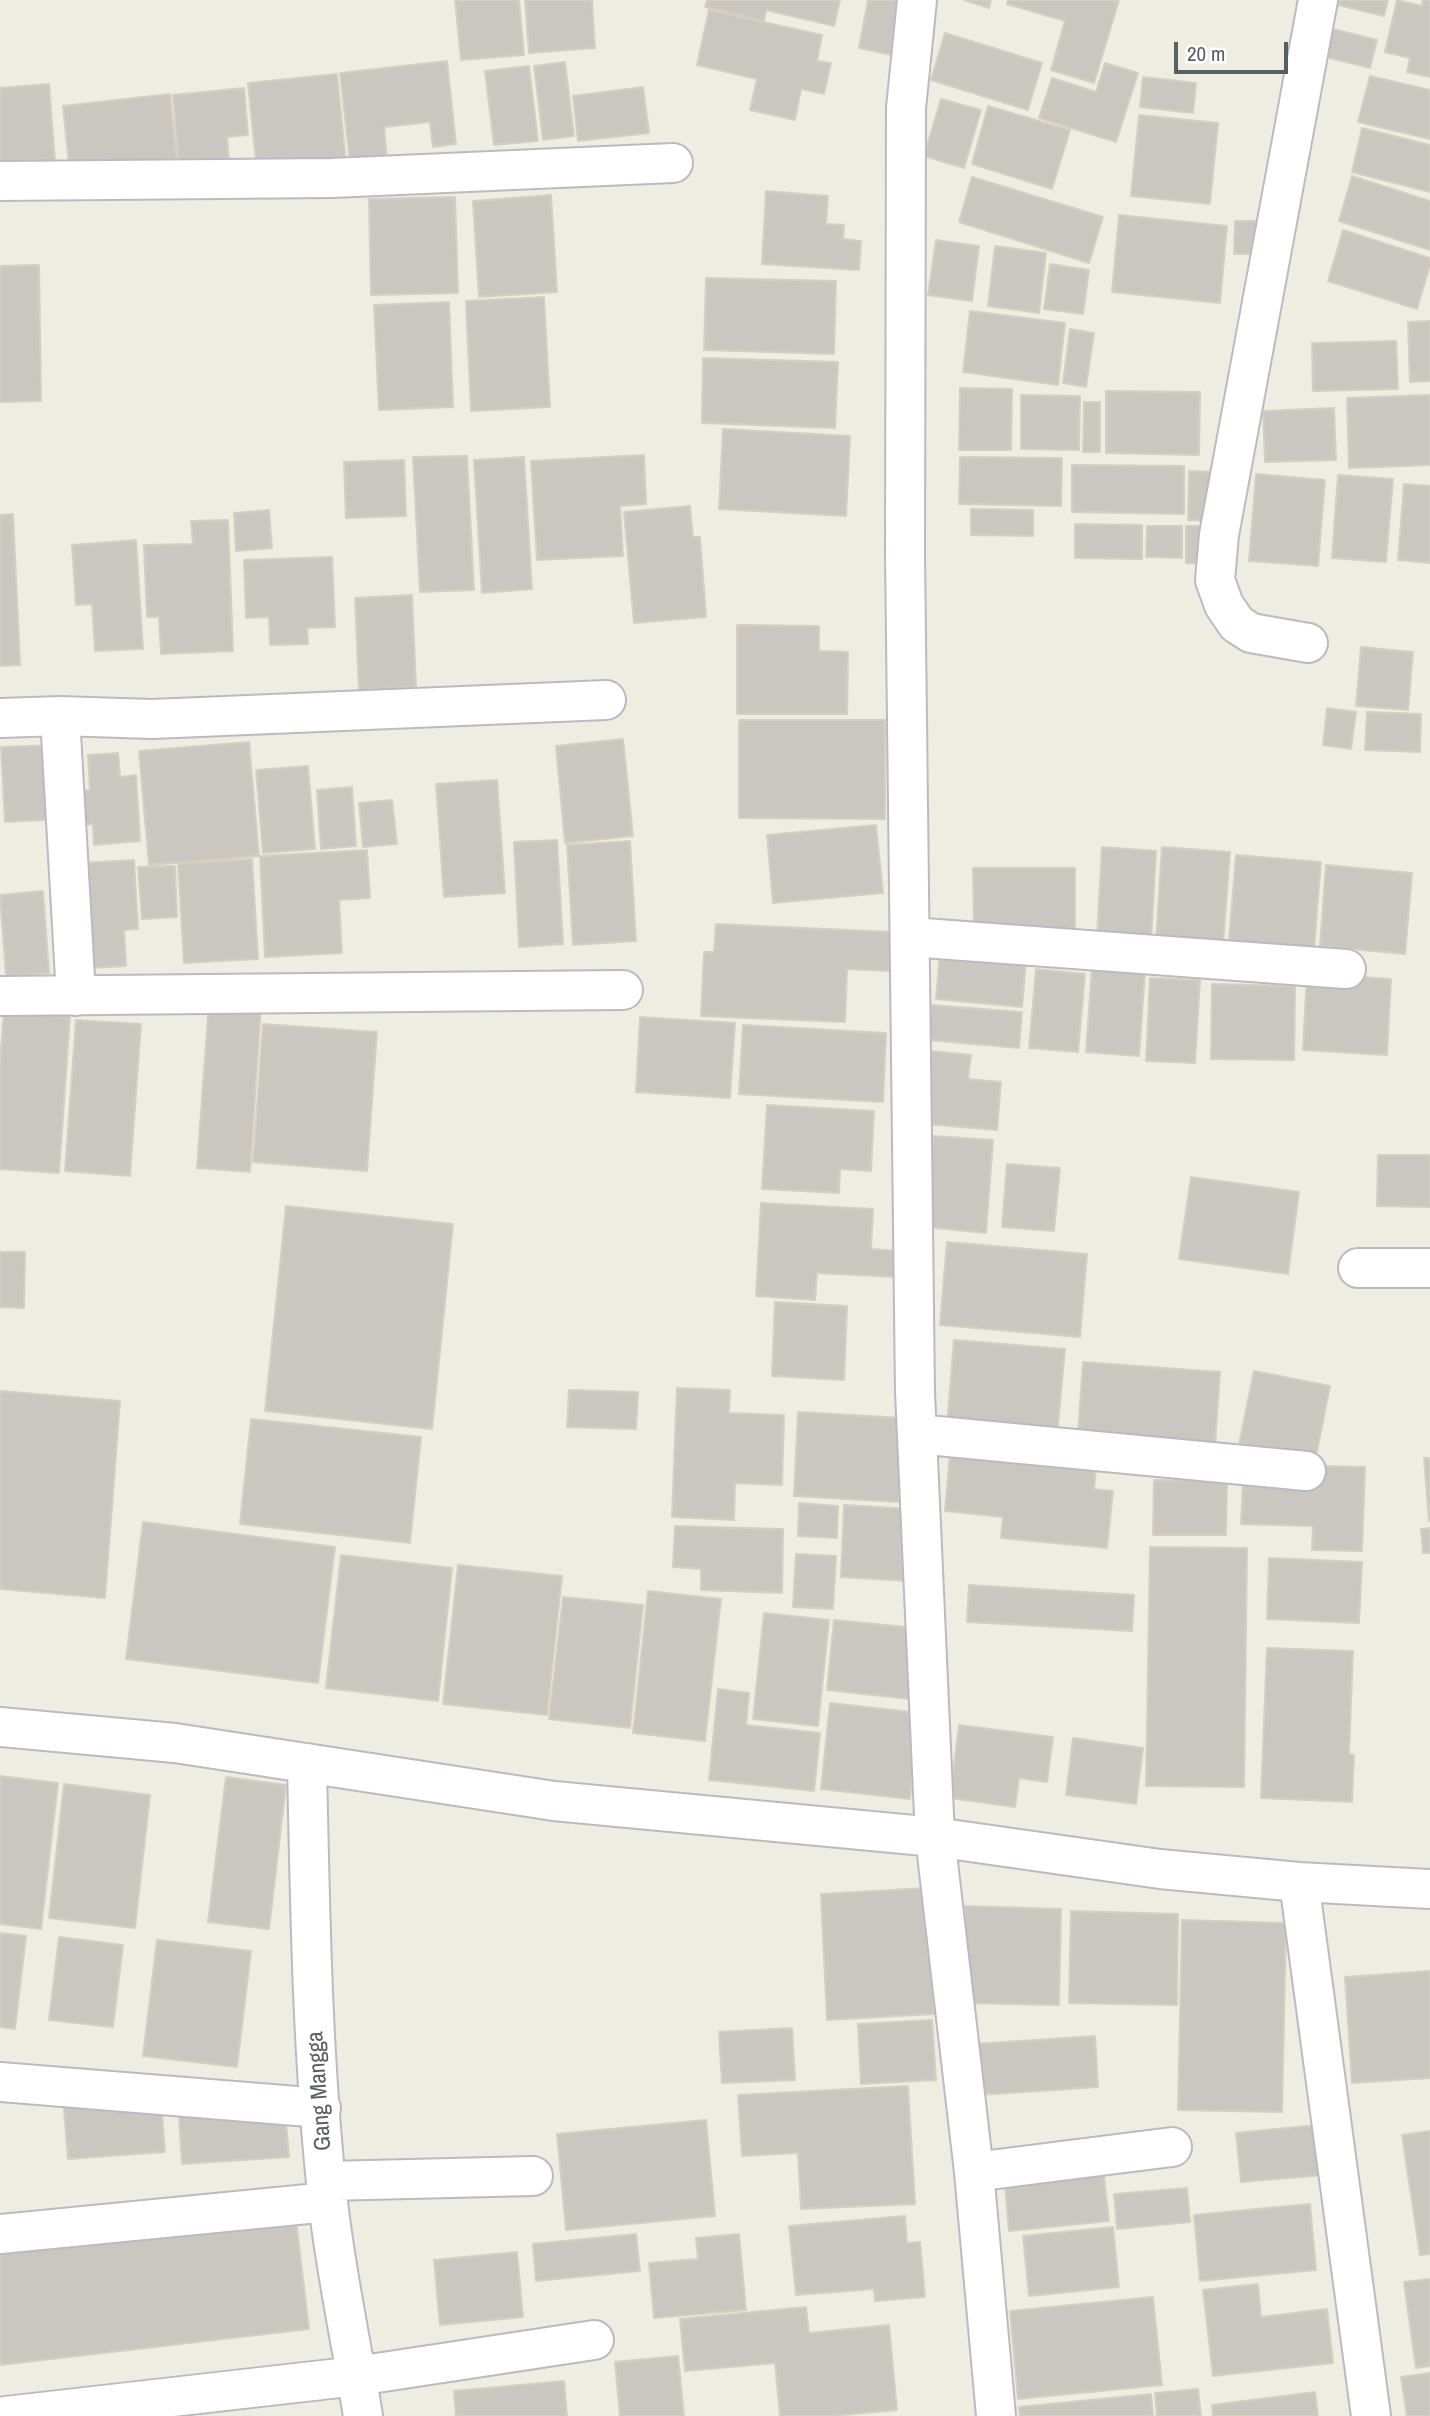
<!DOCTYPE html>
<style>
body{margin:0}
#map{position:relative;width:1430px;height:2416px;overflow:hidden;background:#eeede2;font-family:"Archivo Narrow",sans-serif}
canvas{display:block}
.scale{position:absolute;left:1174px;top:42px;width:114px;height:32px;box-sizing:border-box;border:4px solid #5b5d64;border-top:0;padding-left:9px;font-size:21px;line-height:24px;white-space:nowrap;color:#5b5d64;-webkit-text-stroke:5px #fff;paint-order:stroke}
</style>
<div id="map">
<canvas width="1430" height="2416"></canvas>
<div class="scale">20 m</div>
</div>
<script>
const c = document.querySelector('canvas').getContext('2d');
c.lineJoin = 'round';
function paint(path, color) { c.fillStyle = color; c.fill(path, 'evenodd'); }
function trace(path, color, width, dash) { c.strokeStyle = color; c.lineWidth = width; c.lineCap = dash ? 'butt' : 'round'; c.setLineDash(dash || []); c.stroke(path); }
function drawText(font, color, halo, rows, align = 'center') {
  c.font = font + ' "Archivo Narrow",sans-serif'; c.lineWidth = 7; c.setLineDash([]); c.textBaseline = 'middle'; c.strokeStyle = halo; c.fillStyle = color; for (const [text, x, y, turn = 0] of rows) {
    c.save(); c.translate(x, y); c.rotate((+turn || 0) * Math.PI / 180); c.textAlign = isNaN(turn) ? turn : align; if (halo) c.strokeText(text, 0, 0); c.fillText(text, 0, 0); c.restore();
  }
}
const building = new Path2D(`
 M455,0h64l5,55 -63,5z
 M525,0h67l3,48 -66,5z
 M707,0h133l-6,26 -68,-16 -2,11 -59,-14z
 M868,0h36l-12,55 -33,-7z
 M964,0h27l-2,8z
 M1008,0h111l-25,83 -43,-13 14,-49 -58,-17z
 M1339,0h49l-4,16 -46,-11z
 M1397,0l25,6 1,-6h7v77l-23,-5 3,-14 -25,-6z
 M709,10l113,25 -5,26 14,2 -7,31 -23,-5 -6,31 -45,-10 7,-31 -60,-14z
 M1333,29l44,11 -7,28 -44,-11z
 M945,33l97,30 -14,47 -97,-30z
 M447,61l9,83 -23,3 -3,-25 -46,5 3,32 -37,4 -10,-90z
 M565,62l9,74 -31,4 -9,-74z
 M1105,63l33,10 -22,69 -77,-24 13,-40 44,14z
 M529,66l9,75 -44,4 -9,-74z
 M337,74l9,89 -89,9 -9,-89z
 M1370,76l60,14v49l-72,-17z
 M1143,77l53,6 -3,30 -53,-6z
 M49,84l6,78 -55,4v-78z
 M643,87l6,46 -71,8 -5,-45z
 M244,88l4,47 -21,2 2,25 -50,4 -6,-71z
 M170,94l7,69 -107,12 -7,-69z
 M941,99l40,11 -17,58 -40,-12z
 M988,106l82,24 -18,59 -80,-25z
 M1139,115l79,8 -8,81 -79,-8z
 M1362,128l68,17v47l-78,-20z
 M1352,176l78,25v49l-91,-29z
 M972,177l131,40 -14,46 -130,-41z
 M766,191l62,5 -2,28 18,1 -1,14 18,2 -2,29 -97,-6z
 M551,195l6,97 -78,5 -6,-96z
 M455,197l3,96 -87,2 -2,-96z
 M1119,215l108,11 -7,77 -108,-11z
 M1235,221h28v33h-29z
 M1343,230l87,28v7l-13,44 -89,-28z
 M936,240l43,6 -7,55 -44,-6z
 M995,246l51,7 -7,60 -51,-7z
 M1050,264l39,6 -6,44 -39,-5z
 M39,265l2,136 -41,1v-136z
 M706,278l130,3 -2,73 -130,-4z
 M544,297l6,110 -79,4 -5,-110z
 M449,302l4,105 -74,3 -5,-105z
 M970,311l95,12 -7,62 -95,-13z
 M1430,321v60l-20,1 -2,-60z
 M1070,329l24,4 -8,54 -23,-4z
 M1396,341l2,48 -85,2 -1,-48z
 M703,358l135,4 -3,66 -133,-5z
 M960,388l52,1 -1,61h-52z
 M1106,391l94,1 -1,63 -93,-2z
 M1021,395l59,1 -1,54 -58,-1z
 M1430,395v70l-81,3 -2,-70z
 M1084,402h16v50h-17z
 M1334,408l2,52 -71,2 -2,-51z
 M723,429l127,7 -4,80 -127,-7z
 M644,455l2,49 -26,2 3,50 -86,4 -6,-99z
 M467,456l7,134 -54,2 -7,-135z
 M524,457l8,132 -50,4 -8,-133z
 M960,457l102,1 -1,48 -102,-2z
 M404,460l2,56 -60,2 -2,-56z
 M1072,465l112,1v48l-112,-2z
 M1189,471l29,1v49l-30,-1z
 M1256,474l69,6 -7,86 -69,-5z
 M1338,475l55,4 -7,83 -54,-4z
 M1404,484l26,2v77l-32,-3z
 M690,506l3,31h7l6,80 -72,6 -10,-111z
 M971,509l62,1v26l-62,-1z
 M269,510l3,38 -36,3 -2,-38z
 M13,514l7,151 -20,1v-151z
 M228,520l5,131 -72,3 -2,-37h-12l-3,-72 49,-1 -2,-23z
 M1075,524l67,1v34l-67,-1z
 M1147,526h35v32l-36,-1z
 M1186,526h25v38l-25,-1z
 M136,540l7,109 -48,2 -3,-47 -16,1 -4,-60z
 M332,557l3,70 -28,1 1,16 -38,1 -1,-28 -23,1 -2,-58z
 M412,595l4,92 -57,3 -4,-92z
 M737,625l82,1v25l29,1 -1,62h-110z
 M1361,647l52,5 -5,58 -52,-4z
 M1327,708l29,4 -5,37 -28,-4z
 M1367,712l54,2 -1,38 -55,-2z
 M739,720h146v99l-146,-1z
 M623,739l10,97 -68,7 -9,-97z
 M249,742l10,114 -110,9 -10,-114z
 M58,745l4,74 -57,3 -4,-75z
 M118,753l2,24 16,-2 4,66 -46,4 -1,-21 -21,1 -3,-33 21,-2 -2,-35z
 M308,766l7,83 -52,4 -7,-83z
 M497,780l8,113 -61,4 -8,-113z
 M352,787l4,59 -35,3 -4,-59z
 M392,800l5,44 -34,3 -4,-44z
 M876,825l7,68 -110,10 -6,-68z
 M557,840l6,104 -44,3 -5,-105z
 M630,841l6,100 -63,4 -6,-100z
 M1102,847l54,4 -5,89 -54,-3z
 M1162,847l68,5 -7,93 -67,-4z
 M367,850l3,48 -31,2 3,53 -77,4 -5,-101z
 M1236,855l85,7 -7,86 -85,-7z
 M252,859l6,100 -74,4 -6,-99z
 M134,860l4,69 -14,1 2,36 -38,2 -7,-105z
 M1326,865l86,8 -7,81 -85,-8z
 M175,866l2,51 -35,2 -4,-52z
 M973,868h102v62h-101z
 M43,891l6,82 -43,3 -6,-81z
 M716,924l175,8 -2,39 -42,-2 -2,53 -144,-6 3,-64h10z
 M940,952l86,8 -4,47 -86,-8z
 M1092,968l53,3 -6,85 -53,-4z
 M1036,969l49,5 -7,78 -49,-4z
 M1307,973l84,6 -4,76 -84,-5z
 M1150,978l50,2 -5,83 -49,-2z
 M1212,984l83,2 -1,74 -83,-1z
 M209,1002l52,4 -11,166 -53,-4z
 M931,1005l91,7 -3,36 -91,-8z
 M4,1011l66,5 -11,157 -59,-4v-107z
 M640,1017l95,6 -5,75 -94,-6z
 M76,1020l65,4 -11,152 -65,-5z
 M263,1024l114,8 -10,139 -114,-9z
 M743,1025l143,8 -3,69 -144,-8z
 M932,1051l39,4 -3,24 33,3 -4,48 -72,-6z
 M767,1105l107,6 -3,60 -31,-2 -1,24 -77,-4z
 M933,1136l60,4 -7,93 -61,-6z
 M1378,1155h52v52l-53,-1z
 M1007,1164l53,4 -6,63 -52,-4z
 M1191,1177l108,15 -11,82 -109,-15z
 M761,1203l112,6 -2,40 27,2 -1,26 -80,-4 -2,27 -59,-4z
 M286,1206l167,18 -21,205 -167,-18z
 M947,1242l140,12 -7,83 -140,-12z
 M0,1252h25l-1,56 -24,-1z
 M775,1302l72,4 -3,74 -72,-4z
 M954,1340l111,9 -8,86 -110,-10z
 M1083,1362l137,10 -5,73 -137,-10z
 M1254,1371l76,15 -15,75 -76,-16z
 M677,1388l53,2 -1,23 55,2 -2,70 -47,-2 -1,37 -62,-3z
 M569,1390l69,2 -2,37 -69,-2z
 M0,1391l120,10 -15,197 -105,-9z
 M798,1412l106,6 -5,84 -105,-6z
 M251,1419l170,18 -11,106 -170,-19z
 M950,1453l146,14 -2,22 19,2 -6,57 -106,-10 2,-21 -58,-6z
 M1424,1458h6v63h-1z
 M1315,1466l50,1 -3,84 -50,-1 1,-24 -72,-2 2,-41z
 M1154,1480l73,1 -1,54h-73z
 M799,1503l39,3 -1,32 -39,-2z
 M844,1505l68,4 -4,72 -67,-4z
 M143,1522l192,25 -17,136 -192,-24z
 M675,1526l108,3 -1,64 -81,-3v-21l-28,-2z
 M1430,1528v25h-7l-2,-24z
 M1150,1547l97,1 -3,239 -98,-1z
 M796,1554l40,2 -3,53 -40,-2z
 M341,1555l111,13 -14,133 -112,-13z
 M1269,1558l93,4 -3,61 -92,-4z
 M458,1565l104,11 -15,139 -104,-11z
 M969,1585l165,10 -2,36 -165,-9z
 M648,1591l73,8 -16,142 -72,-8z
 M563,1597l80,8 -13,123 -81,-9z
 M764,1613l65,7 -11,106 -65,-7z
 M834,1620l83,8 -7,71 -83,-9z
 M1267,1648l86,3 -4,103 5,1 -2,47 -91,-4z
 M718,1689l31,4 -3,32 74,8 -6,58 -105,-11z
 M830,1703l89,10 -9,86 -89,-10z
 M959,1725l94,12 -6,45 -28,-4 -4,29 -65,-9z
 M1073,1738l70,10 -7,56 -70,-9z
 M0,1776l58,7 -17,146 -41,-5z
 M226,1777l60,8 -17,144 -61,-7z
 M64,1784l86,11 -15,133 -86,-10z
 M927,1888l7,126 -107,6 -6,-126z
 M965,1906l96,3 -2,96 -96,-2z
 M1071,1911l107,3 -1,91 -108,-2z
 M1182,1920l104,3 -4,189 -104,-2z
 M0,1933l26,3 -11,93 -15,-2z
 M59,1937l64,8 -10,82 -64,-7z
 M157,1940l94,11 -14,116 -94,-11z
 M1430,1971v107l-78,5 -7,-106z
 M932,2020l4,60 -75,4 -3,-60z
 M792,2028l3,52 -73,3 -3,-51z
 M1095,2036l3,51 -119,8 -4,-51z
 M908,2086l7,118 -114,5 -3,-56 -56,3 -4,-61z
 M161,2102l4,50 -97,7 -4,-51z
 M285,2110l4,47 -107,7 -3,-47z
 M706,2120l9,96 -149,14 -9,-96z
 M1318,2125l5,50 -82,7 -5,-49z
 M1430,2131v123l-10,1 -18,-120z
 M1103,2167l6,54 -100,10 -5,-55z
 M1187,2188l3,34 -73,7 -3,-35z
 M1310,2204l6,66 -116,11 -6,-66z
 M295,2212l14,117 -309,36v-119z
 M905,2216l2,27 13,-1 5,55 -50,4 -1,-12 -78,6 -7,-69z
 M1113,2227l6,60 -90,9 -6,-60z
 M636,2234l4,37 -104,10 -3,-37z
 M739,2234l7,76 -92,8 -5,-55 49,-4 -2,-21z
 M517,2252l6,65 -83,8 -6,-65z
 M1430,2279v87l-14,2 -12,-86z
 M1258,2284l3,33 66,-8 6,54 -120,13 -10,-86z
 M1153,2297l9,88 -144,14 -8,-88z
 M806,2307l3,26 80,-8 8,85 -66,6h-51l-5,-53 -90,8 -5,-52z
 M678,2356l6,60h-64l-5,-54z
 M1430,2373v43h-23l-6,-39z
 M564,2381l3,35h-111l-2,-25z
 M1198,2389l3,27h-44l-2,-23z
 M1315,2392l3,24h-105l-1,-11z
 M1151,2394l2,22h-133l-1,-9z`);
const minor = new Path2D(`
 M917,0l-11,108 -1,445 10,839 20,445 39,335 22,244
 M0,181l332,-3 341,-15
 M1308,643l-57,-10 -14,-9 -13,-19 -9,-25 4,-45 99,-535
 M60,716l16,280
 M0,718l60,-2 92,3 454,-19
 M910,937l436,32
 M0,996l623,-6
 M1358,1268h72
 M917,1434l389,37
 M0,1727l175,16 379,58 381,36 225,32 139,13 131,7
 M307,1763c3,146 5,293 21,439 8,72 24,143 35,214
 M1299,1882l72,534
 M0,2082l321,26
 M974,2172l198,-25
 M327,2181l206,-5
 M0,2234l328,-32
 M6,2416l351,-40 237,-36`);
const streetNames = [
 ["Gang Mangga",320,2091,-94]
];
paint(building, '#c9c7c0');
trace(building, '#d3d0c1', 2);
trace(minor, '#babbc2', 42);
trace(minor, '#fff', 38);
drawText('23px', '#5b5d64', '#fff', streetNames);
</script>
